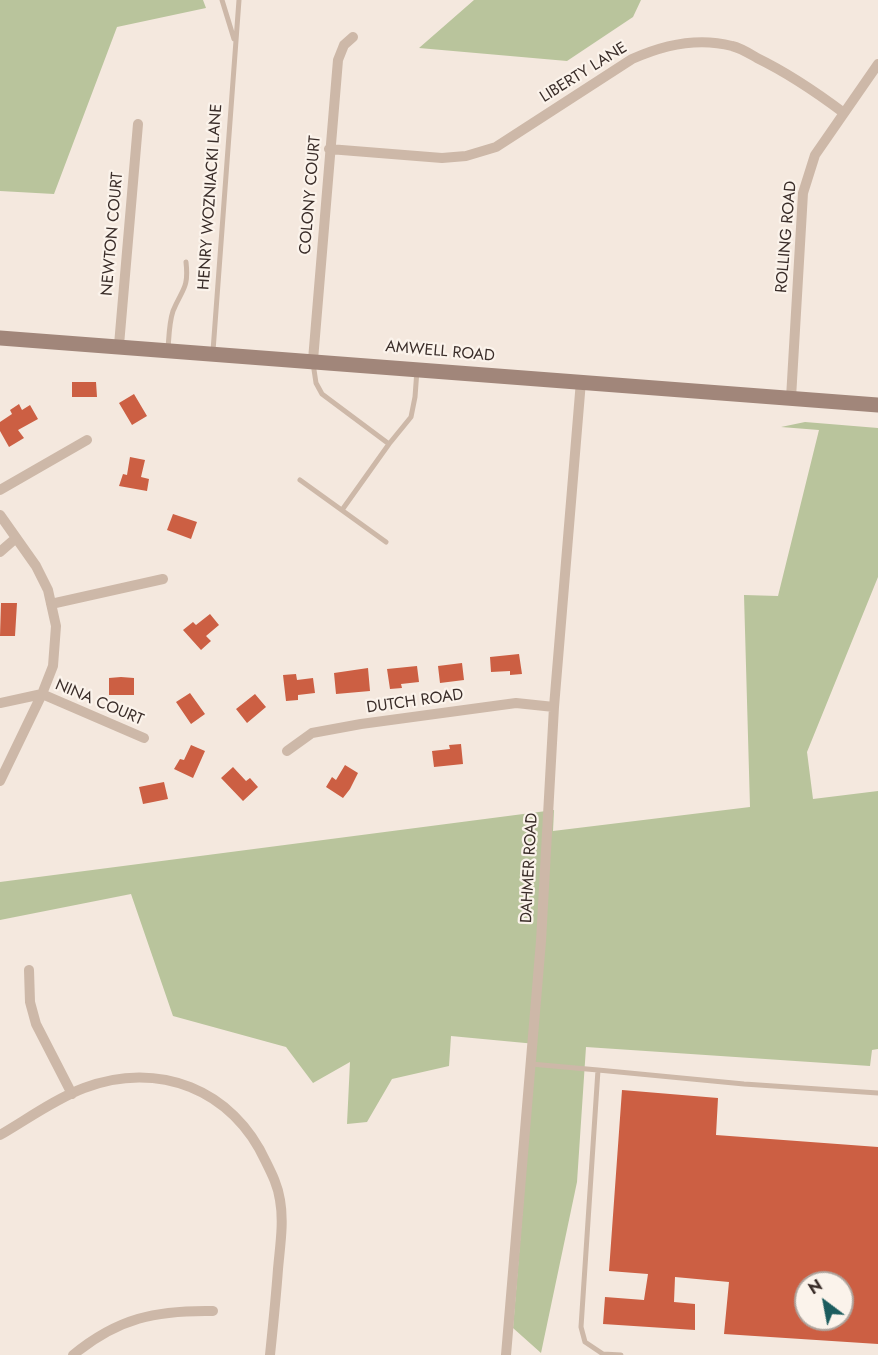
<!DOCTYPE html>
<style>
body{margin:0}
#map{position:relative;width:878px;height:1355px;overflow:hidden;background:#f4e8de;font-family:Jost,sans-serif}
canvas{display:block}
.north{position:absolute;left:794px;top:1271px;width:60px;height:60px;box-sizing:border-box;background:#fbf3eb;border:2px solid #aea49d;border-radius:50%;rotate:328deg;font-size:16px;font-weight:700;line-height:24px;text-align:center;color:#3a2d29}
.north::after{content:'';display:block;margin:auto;width:21px;height:27px;background:#1c5c5e;clip-path:polygon(50% 0,100% 100%,50% 72%,0 100%)}
</style>
<div id="map">
<canvas width="878" height="1355"></canvas>
<div class="north">N</div>
</div>
<script>
const c = document.querySelector('canvas').getContext('2d');
c.lineJoin = 'round';
function paint(path, color) { c.fillStyle = color; c.fill(path, 'evenodd'); }
function trace(path, color, width, dash) { c.strokeStyle = color; c.lineWidth = width; c.lineCap = dash ? 'butt' : 'round'; c.setLineDash(dash || []); c.stroke(path); }
function drawText(font, color, halo, rows, align = 'center') {
  c.font = font + ' Jost,sans-serif'; c.lineWidth = 4.5; c.setLineDash([]); c.textBaseline = 'middle'; c.strokeStyle = halo; c.fillStyle = color; for (const [text, x, y, turn = 0] of rows) {
    c.save(); c.translate(x, y); c.rotate((+turn || 0) * Math.PI / 180); c.textAlign = isNaN(turn) ? turn : align; if (halo) c.strokeText(text, 0, 0); c.fillText(text, 0, 0); c.restore();
  }
}
const green = new Path2D(`
 M0,0h203l3,8 -89,19 -63,167 -54,-3z
 M474,0h167l-8,17 -66,44 -148,-13z
 M805,422l73,6v149l-71,175 6,47 65,-8v258l-6,1 -2,16 -284,-19 -9,135 -36,171 -28,-25 23,-284 -85,-8 -2,30 -57,13 -25,43 -20,2 3,-62 -37,21 -27,-36 -113,-31 -42,-122 -131,26v-38l554,-72 -1,21 197,-24 -6,-212 34,1 41,-166 -38,-3z`);
const building = new Path2D(`
 M72,382h24l1,15h-25z
 M134,394l13,22 -15,9 -13,-22z
 M19,404l3,6 8,-5 8,14 -20,11 6,8 -15,9 -9,-16v-9l12,-8 -2,-4z
 M130,457l15,3 -4,17 8,2 -2,12 -28,-5 4,-12 4,1z
 M173,514l24,8 -6,17 -24,-9z
 M1,603h16l-2,33h-15z
 M210,614l9,11 -13,11 5,5 -10,9 -18,-20 10,-8 3,3z
 M519,654l3,20 -12,1v-4l-19,1 -1,-15z
 M462,663l2,17 -24,3 -2,-17z
 M417,666l2,16 -18,2 1,4 -12,1 -3,-20z
 M368,668l2,23 -34,3 -2,-21z
 M296,674l1,6 16,-2 2,15 -17,2v5l-12,1 -3,-26z
 M121,677l13,1v17h-25v-17z
 M190,693l15,21 -14,10 -15,-22z
 M255,694l11,13 -19,16 -11,-14z
 M461,744l2,20 -29,3 -2,-16 18,-2 -1,-4z
 M191,745l14,6 -12,27 -19,-9 6,-10 4,1z
 M345,765l13,8 -8,16 -7,9 -17,-11 6,-10 4,3z
 M233,767l13,14 4,-3 8,9 -15,14 -22,-23z
 M164,782l4,17 -25,5 -4,-17z
 M622,1090l96,8 -2,37 162,12v197l-154,-10 5,-52 -54,-5 -1,25 21,2v26l-92,-6 2,-27 39,3 4,-26 -39,-3zM806,1283h36v36h-36z`);
const lane = new Path2D(`
 M222,0l12,39
 M168,349c1,-12 1,-26 5,-38 9,-22 16,-22 13,-49
 M213,351l26,-351
 M313,363l3,20 6,11 67,50 22,-27 4,-20 2,-27
 M300,480l86,62
 M342,510l47,-66
 M531,1064l67,6 -17,257 4,15 18,12 18,1
 M598,1070l146,14 134,9`);
const street = new Path2D(`
 M329,149l113,9 24,-2 30,-9 136,-88c31,-14 66,-22 100,-13 9,2 18,8 25,12 31,15 59,34 87,55
 M119,345l19,-221
 M313,360l25,-300 6,-15 9,-8
 M791,398l12,-205 12,-38 63,-91
 M0,490l87,-50
 M0,515l36,51 12,24 8,36 -3,40 -11,28 -42,87
 M0,552l16,-14
 M51,604l112,-25
 M0,703l42,-9 102,44
 M287,751l25,-18 49,-9 155,-21 38,4
 M29,970l1,32 6,22 36,70
 M0,1135c26,-15 55,-36 84,-47 74,-28 149,1 182,74 6,12 12,24 14,38 4,22 0,46 -2,69 -2,28 -5,57 -8,86
 M73,1355c45,-37 83,-45 140,-44
 M506,1355l35,-414 13,-234 27,-326`);
const secondary = new Path2D(`
 M0,338l878,67`);
const streetNames = [
 ["LIBERTY LANE",584,73,-32],
 ["COLONY COURT",311,195,-85],
 ["HENRY WOZNIACKI LANE",211,197,-86],
 ["NEWTON COURT",113,234,-85],
 ["ROLLING ROAD",787,237,-85],
 ["AMWELL ROAD",440,352,5],
 ["DUTCH ROAD",415,702,-8],
 ["NINA COURT",99,703,23],
 ["DAHMER ROAD",530,868,-87]
];
paint(green, '#b9c49c');
paint(building, '#cc5f43');
trace(lane, '#cdb8a8', 5);
trace(street, '#cdb8a8', 10);
trace(secondary, '#a1867a', 15);
drawText('16px', '#3a2d29', '#fbf3eb', streetNames);
</script>
